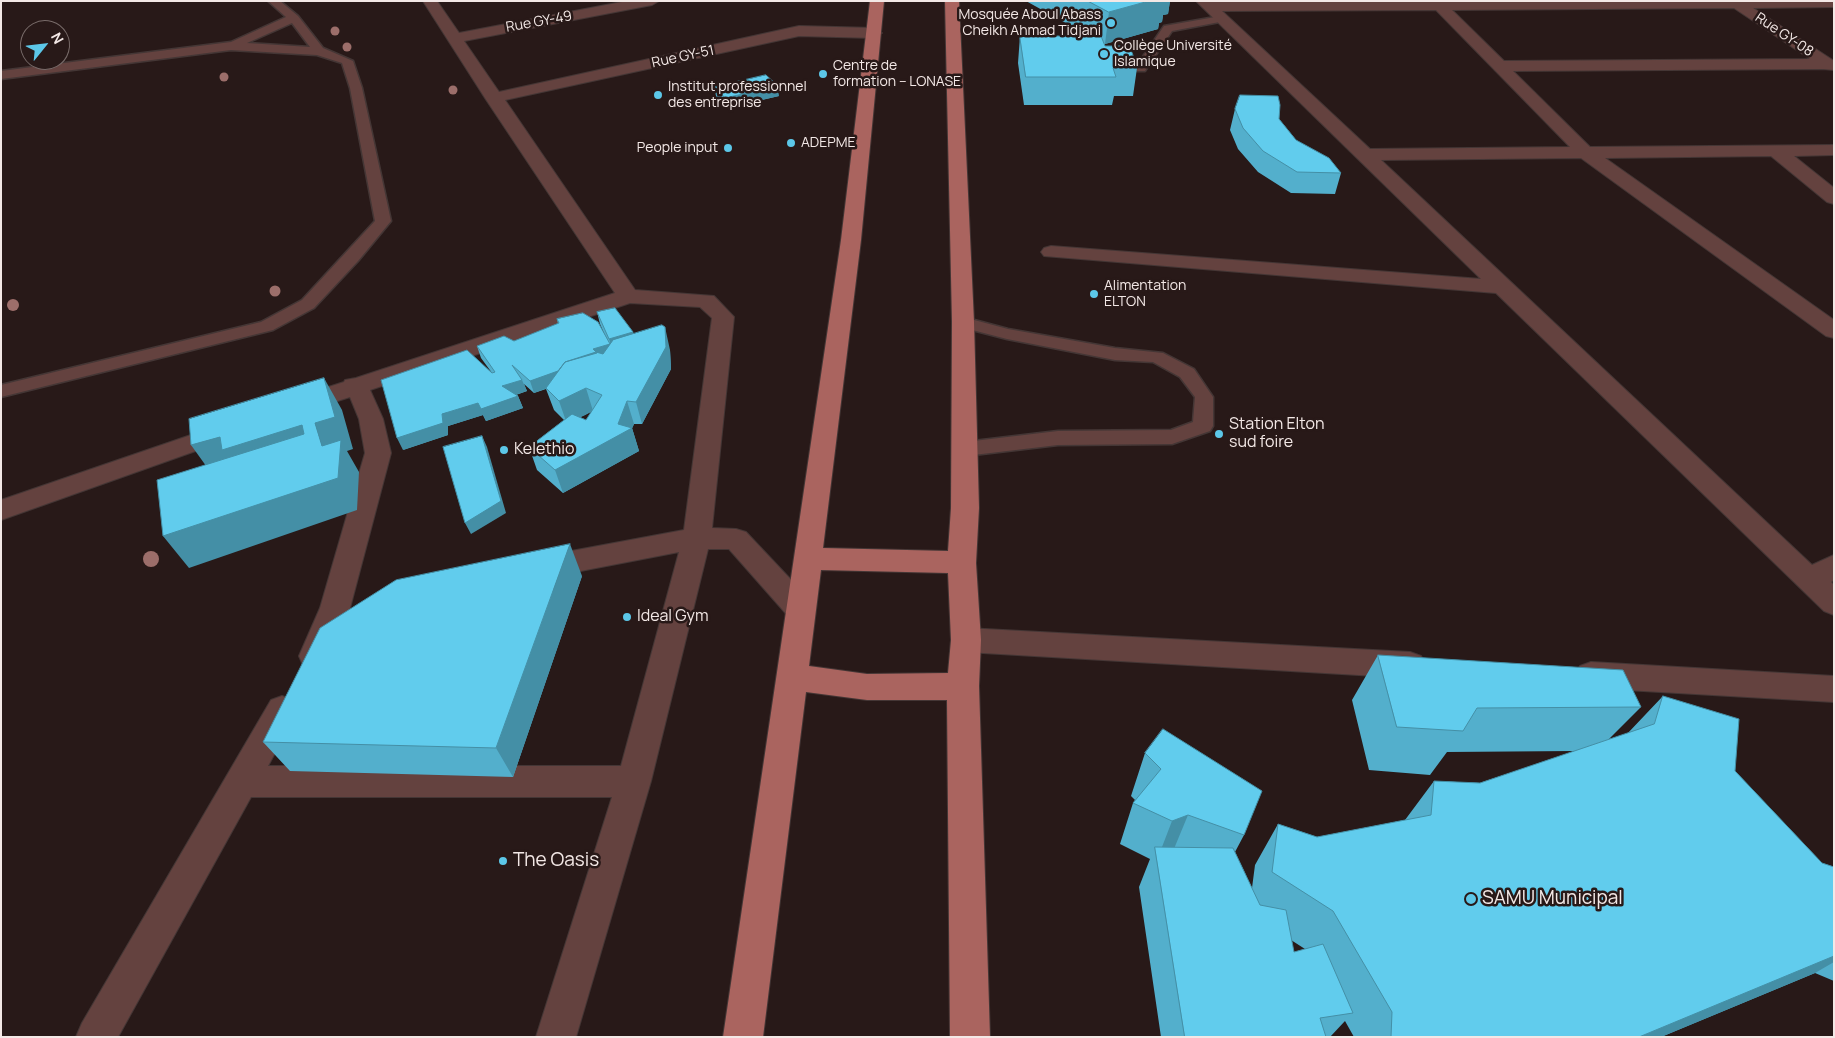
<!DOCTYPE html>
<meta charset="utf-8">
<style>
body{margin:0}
#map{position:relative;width:1835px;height:1038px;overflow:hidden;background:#281918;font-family:Manrope,sans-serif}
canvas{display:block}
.frame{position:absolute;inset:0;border:2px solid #f3e8e6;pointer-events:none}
.north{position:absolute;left:20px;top:20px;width:50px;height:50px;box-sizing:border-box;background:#281918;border:1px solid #796c6a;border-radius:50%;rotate:61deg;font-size:14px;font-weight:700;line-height:20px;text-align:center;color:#f3e8e6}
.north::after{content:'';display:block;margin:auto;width:18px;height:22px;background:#5cc7e8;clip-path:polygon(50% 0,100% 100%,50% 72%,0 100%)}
</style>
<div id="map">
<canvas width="1835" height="1038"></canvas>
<div class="frame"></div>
<div class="north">N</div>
</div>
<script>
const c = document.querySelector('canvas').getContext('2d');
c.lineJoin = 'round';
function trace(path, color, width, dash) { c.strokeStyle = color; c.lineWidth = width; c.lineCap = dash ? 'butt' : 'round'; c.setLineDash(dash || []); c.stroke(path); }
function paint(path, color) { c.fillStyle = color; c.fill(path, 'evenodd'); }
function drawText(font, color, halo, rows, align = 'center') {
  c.font = font + ' Manrope,sans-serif'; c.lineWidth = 5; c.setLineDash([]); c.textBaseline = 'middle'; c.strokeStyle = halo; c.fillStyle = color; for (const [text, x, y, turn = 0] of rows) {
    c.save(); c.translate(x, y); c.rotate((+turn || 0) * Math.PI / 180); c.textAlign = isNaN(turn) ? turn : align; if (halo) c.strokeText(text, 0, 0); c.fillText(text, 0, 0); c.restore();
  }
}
const lane = new Path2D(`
 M268,1h12l18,15 25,32 30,13 9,27 29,133 -33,40 -44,47 -41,22 -272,67v-12l260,-63 41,-22 73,-79 -25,-133 -8,-25 -25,-8 -86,-5 -230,29v-8l230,-29 55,-25zM292,23l18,24 -63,-4z
 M1221,16l6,3 -2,2 -53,10 -27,40h-8l-2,-3 29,-42z
 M963,317l45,12 107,19 48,5 31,16 19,28v29l-3,5 -38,13 -114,1 -93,11 -7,-2 -3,-5 3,-5 7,-2 93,-11 113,-1 22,-8 2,-25 -15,-20 -27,-15 -38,-2 -108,-21 -50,-13 -3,-4 3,-4z`);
const street = new Path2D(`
 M423,1h14l22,32 168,-32h32l-7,4 -188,36 35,51 300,-66 75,2 8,5 -8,5 -75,-2 -294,64 130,190 79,6 20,21 -22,211 24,1 10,3 65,69 4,8 -4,8 -11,4 -11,-4 -60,-68h-21l-57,232 -75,256h-40l76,-240h-361l-133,240h-42l6,-14 189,-323 11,-4 11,4 5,10 -30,56h353l58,-214 -140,27 -10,-3 -4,-8 4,-8 10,-3 145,-27 28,-212 -12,-11 -70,-4 -260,87 13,29 8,34 -41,155 -25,57 -11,4 -11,-4 -4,-9 21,-48 45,-155 -6,-34 -9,-22 -53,17 -9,-2 -3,-6 3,-6 56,-18 1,-2 11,-2 259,-85 -130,-195z
 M1196,1h638v6l-81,1 81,53v9l-11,-1 -310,2 77,76 244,-2v10l-40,1 40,32v16l-7,-2 -56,-46 -166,2 229,162v18l-8,-2 -245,-178 -200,2 431,405 22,-10v25l-3,2 3,3v30l-10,-4 -328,-318 -452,-37 -3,-4 3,-4 7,-2 430,33zM1734,8l76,51 -306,2 -52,-51zM1436,10l134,137 -200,2 -148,-138z
 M226,423l9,2 4,6 -4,6 -234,83v-20z
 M966,628l444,24 11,4 5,9 -5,9 -11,4 -444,-26 -11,-3 -4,-9 4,-9z
 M1591,662l243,14v26l-243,-14 -11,-4 -5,-9 5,-9z`);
const primary = new Path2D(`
 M870,1h14l-23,239 -38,308 125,3 3,-43 1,-186 -7,-321h14l15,321 5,186 -3,55 5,77 -2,46 11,351h-40l-3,-337h-80l-61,-8 -43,345h-40l118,-797zM821,570l127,3 3,67 -3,33 -81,1 -58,-8z`);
const trees = [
 [335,31,4.5],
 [347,47,4.5],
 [224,77,4.5],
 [453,90,4.5],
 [275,291,5.5],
 [13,305,6],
 [151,559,8]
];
const wall = new Path2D(`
 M1026,1h144l-2,13 -5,1 -1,7 -3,1 -1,6 -53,15h-1l1,2 32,22 -4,28h-19l-2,9h-88l-6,-42 2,-27h69z
 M715,87l64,9 -52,12 -11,-10z
 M1235,109l44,10 17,21 45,33 -6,21 -44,-1 -33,-21 -20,-23 -8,-19z
 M597,312l36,20 1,2 36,16 1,19 -29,55h-8l-2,4 7,23 -76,42 -26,-23 -8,-23 35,-27 -10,-10 -8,-21 -12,4 -10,-9 3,7 -11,4 2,1 5,12 -37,13 -3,-6 -35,11v9l-45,15 89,-77 -11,-15 -4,-12 37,-5 44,-17 -1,-5 51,23 -8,-18zM592,411l-6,9 -6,-3 5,-2z
 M582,576l-69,201 -223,-6 -27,-29z
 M1378,655l263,52 -32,32 18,-5 36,-38 72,75 87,92 12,4v114l-19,-8 -154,64h-307l-9,-16 -15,16h-169l-22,-150 11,-28 -30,-15 13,-41 2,-3 -4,-4 14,-43 99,82 -9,17 17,36 3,-23 23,-41 39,13 88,-17 29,-39 46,2 95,-32 -128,1 -17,23 -61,-5 -17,-70zM1291,940l14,9 -11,3z`);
const shadedWall = new Path2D(`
 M1149,1h21l-2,13 -5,1 -1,7 -3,1 -1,6 -53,15 4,-32z
 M778,86l1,10 -52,12 -2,-10z
 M665,327l5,23 1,19 -29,55 -6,-22z
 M633,332l3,11 -23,8 -4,-12z
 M610,344l3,12 -9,11 -70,26 -4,-12 63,-32z
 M324,378l18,32 11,39 -6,2 12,21 -2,38 -168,58 -26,-32 159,-90 -7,-23z
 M522,380l5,11 -21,7 -4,-12z
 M586,388l7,23 -26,13 -8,-23z
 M518,396l5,12 -37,13 -3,-6 -35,11v9l-45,15 -6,-12 45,-24 36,-11z
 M627,401l7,23 -2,5v-1l7,23 -76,42 -8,-23 63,-46z
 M302,425l19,32 -107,20 -23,-32 29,-8z
 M482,436l5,11 19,66 -35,21 -6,-11z
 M570,544l12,32 -69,201 -17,-29z
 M1188,815l-17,41 -14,4 15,-39z
 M1834,956v6l-19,11 -154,64h-22z`);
const building = new Path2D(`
 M1088,1h61l-40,11z
 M1020,36h81l4,10h25l7,22h-24l3,9h-90z
 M766,75l12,11 -53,12 -10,-11z
 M1240,95l38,1 2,9 -1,14 17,21 33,18 12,15 -44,-1 -34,-21 -20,-23 -8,-19z
 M615,308l18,24 -24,7 -12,-27z
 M583,313l15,9 12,22 -17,5 4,4 -32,9 -7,9 -28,10 -18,-16 10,15 -20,6 16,10 -37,13 -3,-6 -36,11 1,9 -46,15 -16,-58 86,-30 25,23 3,-1 -18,-26 27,-10 10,5 45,-18 -2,-4z
 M662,325l3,2 1,20 -30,55 -9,-1 -9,23 14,4 -77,42 -26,-23 43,-33 14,6 16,-25 -16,-7 -27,13 -13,-13 19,-26 31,-10 7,2 10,-14z
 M324,378l11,39 -20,6 7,23 19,-6 -3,38 -175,58 -6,-56 147,-46 -2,-9 -80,25 -2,-13 -29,8 -2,-26z
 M482,436l19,65 -36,22 -22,-76z
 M570,544l-74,204 -233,-6 57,-114 76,-48z
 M1378,655l245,15 18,37 -164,1 -14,23 -66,-4z
 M1663,696l76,23 -4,52 87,92 12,4v89l-195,81h-248l1,-25 -59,-101 -61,-39 6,-48 39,13 114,-22 3,-34 46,2 174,-59z
 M1163,729l99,62 -18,44 -56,-20 -16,6 -39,-18 28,-34 -16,-16z
 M1155,847l78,1 27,57 26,5 8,42 29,-8 30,69 -33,5 6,19h-141z`);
const markers = [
 [1111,23,5,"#5cc7e8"],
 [1104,54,5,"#5cc7e8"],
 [823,74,5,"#5cc7e8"],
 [658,95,5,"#5cc7e8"],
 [791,143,5,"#5cc7e8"],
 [728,148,5,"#5cc7e8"],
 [1094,294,5,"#5cc7e8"],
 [1219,434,5,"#5cc7e8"],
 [504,450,5,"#5cc7e8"],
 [627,617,5,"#5cc7e8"],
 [503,861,5,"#5cc7e8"],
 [1471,899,6,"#5cc7e8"]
];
const farPoinames = [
 ["Mosquée Aboul Abass",1101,15,"right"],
 ["Cheikh Ahmad Tidjani",1101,31,"right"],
 ["Collège Université",1114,46],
 ["Islamique",1114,62],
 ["Centre de",833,66],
 ["formation – LONASE",833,82],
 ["Institut professionnel",668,87],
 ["des entreprise",668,103],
 ["ADEPME",801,143],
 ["People input",718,148,"right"],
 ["Alimentation",1104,286],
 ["ELTON",1104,302]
];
const farStreetnames = [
 ["Rue GY-49",539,22,-10],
 ["Rue GY-08",1784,35,34],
 ["Rue GY-51",683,57,-12]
];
const poiNames = [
 ["Station Elton",1229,425],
 ["sud foire",1229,443],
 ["Kelethio",514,450],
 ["Ideal Gym",637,617]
];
const nearPoinames = [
 ["The Oasis",513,861],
 ["SAMU Municipal",1482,899]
];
trace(lane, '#443635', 3);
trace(street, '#443635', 2);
trace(primary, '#443635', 2);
paint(lane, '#64423f');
paint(street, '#64423f');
paint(primary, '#aa645f');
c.fillStyle = '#9c6e6a';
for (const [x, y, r] of trees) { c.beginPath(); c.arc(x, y, r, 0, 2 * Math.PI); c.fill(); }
paint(wall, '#53afcc');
paint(shadedWall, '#448fa6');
paint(building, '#61cced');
trace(building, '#448fa6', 1);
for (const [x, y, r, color] of markers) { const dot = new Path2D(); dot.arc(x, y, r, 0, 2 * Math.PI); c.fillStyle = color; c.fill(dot); trace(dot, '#281918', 2); }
drawText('14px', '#f3e8e6', '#281918', farPoinames, 'left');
drawText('14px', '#f3e8e6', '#281918', farStreetnames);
drawText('16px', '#f3e8e6', '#281918', poiNames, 'left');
drawText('19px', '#f3e8e6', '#281918', nearPoinames, 'left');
</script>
